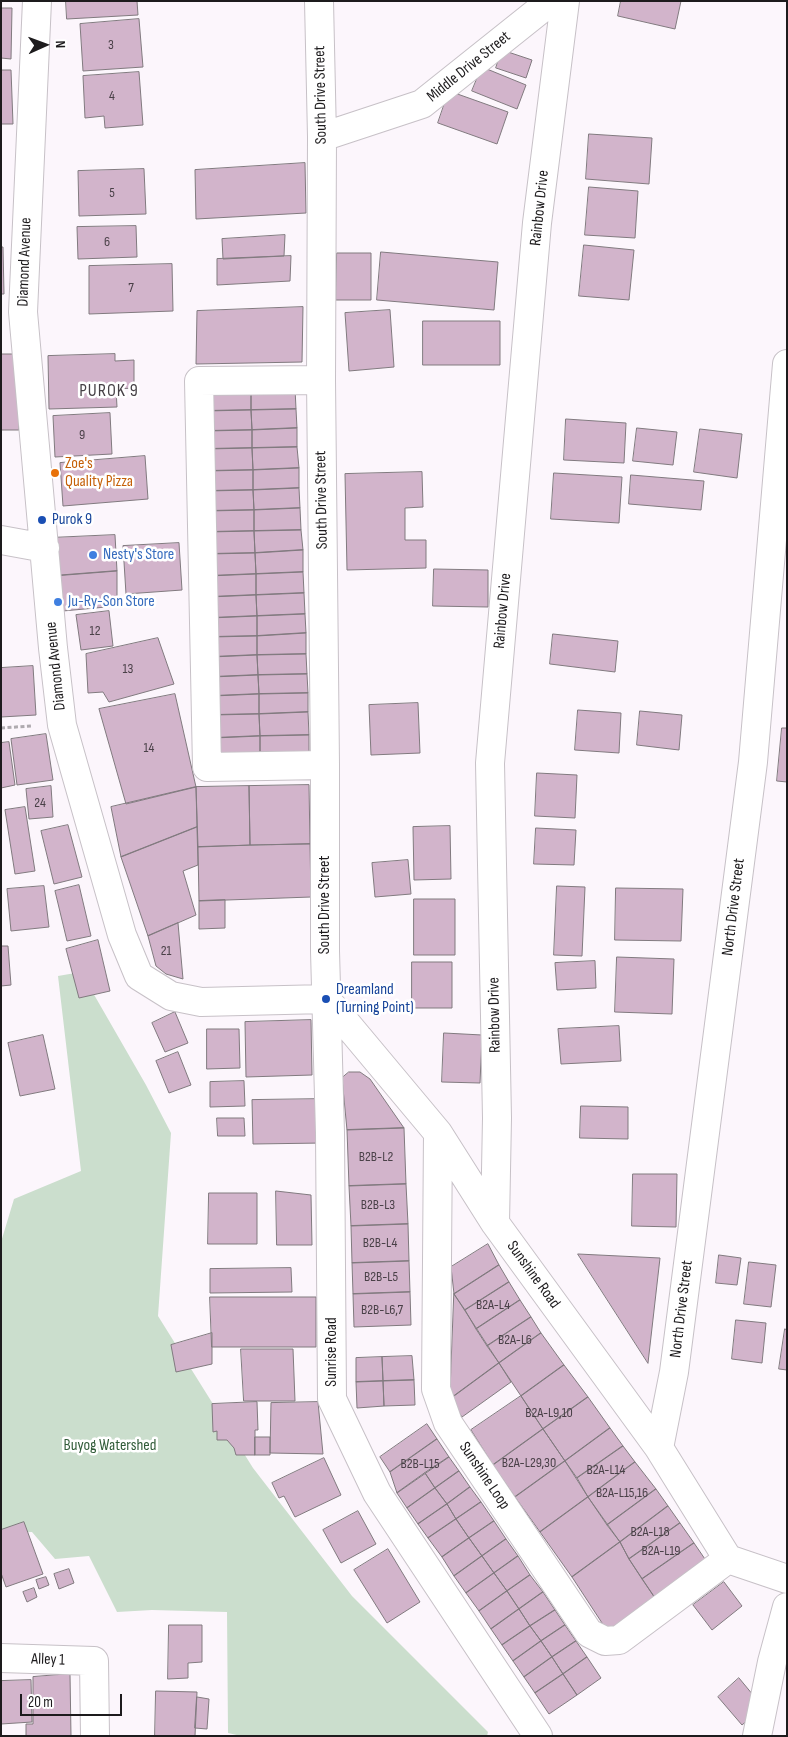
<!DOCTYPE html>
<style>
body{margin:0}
#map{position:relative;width:788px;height:1737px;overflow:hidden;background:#fcf6fc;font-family:"Sofia Sans Condensed",sans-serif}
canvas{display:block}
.frame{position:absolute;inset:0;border:2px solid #1d1b1d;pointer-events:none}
.north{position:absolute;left:20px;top:20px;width:50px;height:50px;-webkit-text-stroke:4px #fff;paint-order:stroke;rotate:88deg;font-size:14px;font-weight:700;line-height:20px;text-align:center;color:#1d1b1d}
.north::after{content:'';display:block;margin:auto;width:18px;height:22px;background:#1d1b1d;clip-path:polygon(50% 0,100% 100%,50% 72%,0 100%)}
.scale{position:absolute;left:20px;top:1694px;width:102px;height:22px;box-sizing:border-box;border:2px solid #1d1b1d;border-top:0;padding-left:6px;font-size:15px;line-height:18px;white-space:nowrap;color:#1d1b1d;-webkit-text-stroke:4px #fff;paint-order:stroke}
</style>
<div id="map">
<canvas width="788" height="1737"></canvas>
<div class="frame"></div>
<div class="north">N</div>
<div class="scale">20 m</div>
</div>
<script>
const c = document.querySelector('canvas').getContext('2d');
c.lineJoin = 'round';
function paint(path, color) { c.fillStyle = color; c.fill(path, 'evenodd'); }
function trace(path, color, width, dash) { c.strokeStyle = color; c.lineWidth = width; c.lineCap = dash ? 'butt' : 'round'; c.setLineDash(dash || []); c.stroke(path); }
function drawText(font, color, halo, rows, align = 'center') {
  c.font = font + ' "Sofia Sans Condensed",sans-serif'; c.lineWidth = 5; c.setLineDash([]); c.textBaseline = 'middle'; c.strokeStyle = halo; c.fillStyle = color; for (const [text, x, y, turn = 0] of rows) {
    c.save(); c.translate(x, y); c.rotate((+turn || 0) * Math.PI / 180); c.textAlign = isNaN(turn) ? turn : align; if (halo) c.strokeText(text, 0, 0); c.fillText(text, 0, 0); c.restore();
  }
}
const green = new Path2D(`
 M81,972l65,113 25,48 -13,183 95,152 99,128 136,136 -1,4h-246l-13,-3 -1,-121 -75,-2 -35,2 -28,-56 -34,3 -23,-27 -31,1v-291l13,-43 67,-28 -23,-195z`);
const building = new Path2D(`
 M66,1h71l1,14 -71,4z
 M621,1h60l-6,28 -57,-13z
 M1,8h11l-1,51 -10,-1z
 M139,19l4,48 -60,4 -3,-47z
 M502,50l30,10 -6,18 -30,-10z
 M482,67l44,18 -9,24 -45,-18z
 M1,70h10l2,54h-12z
 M139,72l4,53 -38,3 -1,-12 -19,2 -2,-42z
 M449,91l59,21 -11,32 -59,-21z
 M589,134l63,4 -3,46 -63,-5z
 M305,163l1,50 -110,6 -1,-49z
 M144,169l2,45 -67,2 -1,-45z
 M589,187l49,4 -3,47 -50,-3z
 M136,226l1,31 -59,2 -1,-32z
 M285,235l-1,21 -61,3 -1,-20z
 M584,245l50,5 -5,50 -50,-4z
 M1,247h2l1,47h-3z
 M381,252l117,10 -4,48 -117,-10z
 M337,253h34v47h-35z
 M291,256l-1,25 -73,4v-26z
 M172,264l1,47 -84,3v-48z
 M303,307l-1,55 -106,2 1,-53z
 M390,310l4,57 -45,4 -4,-58z
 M423,321h77v44h-77z
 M1,354h16l2,76h-18z
 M115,354v7l19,-1v28l-18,1 1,18 -68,2 -1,-53z
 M295,388l1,21 -45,1v-21z
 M251,389v21l-46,1v-21z
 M296,409l1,19 -45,2 -1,-20z
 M251,410l1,20 -46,1 -1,-20z
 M110,413l2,41 -57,3 -2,-41z
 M566,419l60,4 -2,40 -60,-3z
 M297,428v19l-45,1v-18z
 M637,428l40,4 -4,33 -40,-4z
 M700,429l42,5 -5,44 -43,-6z
 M252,430v18l-46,1v-18z
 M297,447l2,21 -46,2 -1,-22z
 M252,448l1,22 -47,1v-22z
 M145,456l3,43 -85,7 -3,-43z
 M299,468v20l-46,2v-20z
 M253,470v20l-46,1 -1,-20z
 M422,472l1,35 -18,1v32h21v28l-79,2 -2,-96z
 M554,473l68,4 -3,46 -68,-4z
 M631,475l73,6 -3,29 -72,-6z
 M299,488l1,20 -46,2 -1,-20z
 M253,490l1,20 -47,1v-20z
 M300,508l1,22 -47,1v-21z
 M254,510v21l-47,1v-21z
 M301,530l2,20 -48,3 -1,-22z
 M254,531l1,22 -47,1 -1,-22z
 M115,535l2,36 -64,5 -4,-38z
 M179,543l3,47 -56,4 -3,-48z
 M303,550v22l-47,2 -1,-21z
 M255,553l1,21 -48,2v-22z
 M434,569l54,1v37l-55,-1z
 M117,571v35l-65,6 1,-36z
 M303,572l1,21 -48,2v-21z
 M256,574v21l-47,2 -1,-21z
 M304,593l1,21 -48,2 -1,-21z
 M256,595l1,21 -47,2 -1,-21z
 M109,611l4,35 -32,4 -5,-35z
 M305,614l1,19 -49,3v-20z
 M257,616v20l-46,1 -1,-19z
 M306,633v21l-49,1v-19z
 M553,634l65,7 -3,31 -65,-8z
 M257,636v19l-46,2v-20z
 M158,638l16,46 -65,18 -6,-10 -15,1 -2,-39z
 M306,654l1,20 -49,1 -1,-20z
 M257,655l1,20 -46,2 -1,-20z
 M33,666l3,49 -35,2v-49z
 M307,674l1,19 -49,1 -1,-19z
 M258,675l1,19 -46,2 -1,-19z
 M308,693v19l-49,2v-20z
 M175,694l21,93 -70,17 -27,-95z
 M259,694v20l-46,1v-19z
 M418,703l2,50 -49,2 -2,-50z
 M578,710l43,3 -2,40 -44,-3z
 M640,711l42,4 -3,35 -42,-5z
 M308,712l1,23 -49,1 -1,-22z
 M259,714l1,22 -46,2 -1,-23z
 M782,728h5v54l-10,-1z
 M46,734l7,46 -36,5 -6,-46z
 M309,735v21l-49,2v-22z
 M260,736v22l-45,1 -1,-21z
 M9,742l6,43 -14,3v-45z
 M537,773l40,2 -2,43 -40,-2z
 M309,785l1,59 -60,1 -1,-59z
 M51,786l2,31 -24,2 -3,-30z
 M249,786l1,59 -52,2 -2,-60z
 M196,787l1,40 -76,30 -10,-50z
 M25,807l10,64 -20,3 -10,-64z
 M68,825l14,52 -28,7 -13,-53z
 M450,826l1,53 -37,1 -1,-53z
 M197,827l1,38 -15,6 13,44 -48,21 -27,-79z
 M536,828l40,2 -2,35 -40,-1z
 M310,844l1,53 -112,4 -1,-54z
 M408,860l3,34 -36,3 -3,-34z
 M79,885l12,51 -24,5 -12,-50z
 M44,886l5,41 -38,4 -4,-42z
 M557,886l28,1 -3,69 -28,-1z
 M616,888l67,1 -2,52 -66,-1z
 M414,899h41v56h-41z
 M225,900v28l-26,1v-28z
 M178,923l5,56 -17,-5 -10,-8 -8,-30z
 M98,940l12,51 -31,7 -13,-49z
 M1,946h7l3,39 -10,1z
 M617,957l57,2 -2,55 -57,-2z
 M595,961l1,27 -39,2 -2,-27z
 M412,962h40v46h-40z
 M175,1012l13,31 -23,9 -13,-29z
 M311,1020l1,55 -66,2 -1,-55z
 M619,1026l2,35 -60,3 -3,-35z
 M207,1029h32l1,39 -33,1z
 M444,1033l38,2 -2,48 -38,-1z
 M43,1035l12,54 -35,7 -12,-53z
 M178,1052l13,33 -22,8 -13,-32z
 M349,1072h11l10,7 34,49 -57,2 -5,-52z
 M244,1081l1,25 -35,1v-25z
 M323,1099v44l-70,1 -1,-44z
 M581,1106l47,1v32l-48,-1z
 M217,1118h27l1,18h-27z
 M404,1128l2,56 -57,2 -2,-56z
 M633,1174h44l-1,53 -44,-1z
 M406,1184l2,40 -57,2 -2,-40z
 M276,1191l35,4 1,50h-35z
 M209,1193h48v51h-49z
 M408,1224l1,37 -57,2 -1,-37z
 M488,1244l11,21 -45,29 -3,-27z
 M578,1254l82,4 -12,105z
 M719,1255l22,3 -4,27 -21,-2z
 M409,1261l1,31 -57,2 -1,-31z
 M749,1262l27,3 -5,42 -27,-3z
 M499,1265l10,17 -44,28 -11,-16z
 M291,1268l1,24 -82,1v-24z
 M509,1282l11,18 -44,29 -11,-19z
 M410,1292l1,33 -57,2 -1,-33z
 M454,1294l45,69 -49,36z
 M210,1297h106v50h-104z
 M520,1300l11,17 -44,29 -11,-17z
 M531,1317l10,16 -42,30 -12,-17z
 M736,1320l30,3 -4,40 -30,-4z
 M785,1329l2,1v40l-8,-1z
 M212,1333v31l-36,8 -5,-27z
 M541,1333l23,32 -43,31 -22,-33z
 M241,1349h52l2,52h-51z
 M412,1356l2,24 -31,1 -1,-24z
 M382,1357l1,24 -27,1v-24z
 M499,1363l12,19 -49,35 -12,-18z
 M564,1365l24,32 -45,32 -22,-33z
 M414,1380l1,25 -31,1 -1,-25z
 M383,1381l1,25 -27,2 -1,-26z
 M521,1396l22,33 -50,36 -22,-35z
 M588,1397l22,31 -45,33 -22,-32z
 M257,1402l1,28h-3v25h-19l-2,-7 -7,-8h-10v-9l-4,1 -1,-28z
 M318,1402l5,52 -53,-1 1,-50z
 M427,1424l10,15 -47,33 -10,-15z
 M610,1428l13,18 -46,32 -12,-17z
 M543,1429l22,32 -50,36 -22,-32z
 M255,1437h15v18h-15z
 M437,1439l12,18 -52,36 -7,-21z
 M623,1446l12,16 -47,35 -11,-19z
 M449,1457l10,14 -24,17 -10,-15z
 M324,1458l17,37 -46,22 -11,-21 -5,2 -7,-15z
 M565,1461l23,36 -48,35 -25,-35z
 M635,1462l21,27 -49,36 -19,-28z
 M459,1471l11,16 -23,17 -12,-16z
 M425,1473l10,15 -28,20 -10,-15z
 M470,1487l11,15 -25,17 -9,-15z
 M435,1488l12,16 -29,20 -11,-16z
 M656,1489l12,17 -48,36 -13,-17z
 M588,1497l32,45 -48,35 -32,-45z
 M481,1502l13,19 -25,17 -13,-19z
 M447,1504l9,15 -28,19 -10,-14z
 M668,1506l12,17 -51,36 -9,-17z
 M358,1511l18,33 -35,19 -18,-33z
 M456,1519l13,19 -27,19 -14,-19z
 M494,1521l12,18 -24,17 -13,-18z
 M24,1522l19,52 -37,13 -5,-14v-43z
 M680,1523l14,20 -52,36 -13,-20z
 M469,1538l13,18 -28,20 -12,-19z
 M506,1539l12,17 -24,17 -12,-17z
 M620,1542l9,17 26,39 -43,30 -8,-2 -32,-49z
 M694,1543l13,19 -52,36 -13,-19z
 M388,1549l32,53 -33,21 -33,-53z
 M482,1556l12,17 -28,20 -12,-17z
 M518,1556l12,19 -23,16 -13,-18z
 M69,1569l5,14 -15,6 -5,-15z
 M494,1573l13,18 -28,20 -13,-18z
 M530,1575l13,17 -24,17 -12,-18z
 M46,1577l3,8 -10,4 -3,-9z
 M724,1582l18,24 -30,24 -19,-25z
 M34,1588l3,9 -10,5 -4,-10z
 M507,1591l12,18 -28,20 -12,-18z
 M543,1592l12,18 -25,16 -11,-17z
 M519,1609l11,17 -28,19 -11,-16z
 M555,1610l10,15 -24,16 -11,-15z
 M169,1625h33v37l-14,1v15l-20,1z
 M565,1625l11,16 -24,16 -11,-16z
 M530,1626l11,15 -28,20 -11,-16z
 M541,1641l11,16 -28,20 -11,-16z
 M576,1641l11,16 -24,17 -11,-17z
 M552,1657l11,17 -28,19 -11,-16z
 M587,1657l14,21 -24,17 -14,-21z
 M70,1674l1,62h-45v-12h7v-47z
 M563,1674l14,21 -28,19 -14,-21z
 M739,1678l24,29 -21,18 -24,-28z
 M31,1680l1,42 -31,2v-43z
 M156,1691l41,1 -2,44h-40z
 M197,1697l12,2 -2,30 -12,-1z`);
const path = new Path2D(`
 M1,728l30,-2`);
const minor = new Path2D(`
 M37,1l-14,311 30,336 9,77 60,210 17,41 32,20 30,6 125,-3
 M319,1l3,136 -1,243 4,385v186l5,182 2,266 45,94 161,243
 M322,137l100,-33 129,-103
 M321,380l-122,1 8,386 118,-2
 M1,540l44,8
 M326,999l112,134 57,90 164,225 69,111
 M438,1133l-2,256 12,34 141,210 16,8 14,-1 109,-81
 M495,1223l2,-105 -7,-355 47,-540 28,-222
 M659,1448l15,-76 79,-610 34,-398
 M728,1559l59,20
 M1,1658l93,3 1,75
 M757,1736l15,-74 15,-55`);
const markers = [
 [55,473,5,"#e8710a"],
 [42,520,5,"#1a4fb4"],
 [93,555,5,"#3f7fe0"],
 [58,602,5,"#3f7fe0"],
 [326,999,5,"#1a4fb4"]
];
const numberNames = [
 ["3",111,45],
 ["4",112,96],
 ["5",112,193],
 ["6",107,242],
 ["7",131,288],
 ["9",82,435],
 ["12",95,631],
 ["13",128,669],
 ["14",149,748],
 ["24",40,803],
 ["21",166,951],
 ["B2B-L2",376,1157],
 ["B2B-L3",378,1205],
 ["B2B-L4",380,1243],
 ["B2B-L5",381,1277],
 ["B2A-L4",493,1305],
 ["B2B-L6,7",382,1310],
 ["B2A-L6",515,1340],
 ["B2A-L9,10",549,1413],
 ["B2A-L29,30",529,1463],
 ["B2B-L15",420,1464],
 ["B2A-L14",606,1470],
 ["B2A-L15,16",622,1493],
 ["B2A-L18",650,1532],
 ["B2A-L19",661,1551]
];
const streetNames = [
 ["Middle Drive Street",469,67,-39],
 ["South Drive Street",321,95,-91],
 ["Rainbow Drive",540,208,-84],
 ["Diamond Avenue",25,262,-88],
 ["South Drive Street",322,500,-91],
 ["Rainbow Drive",503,611,-85],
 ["Diamond Avenue",56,666,-96],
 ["South Drive Street",325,905,-90],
 ["North Drive Street",734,907,-83],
 ["Rainbow Drive",495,1015,-91],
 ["Sunshine Road",533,1275,54],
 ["North Drive Street",682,1309,-83],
 ["Sunrise Road",332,1352,-90],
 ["Sunshine Loop",484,1476,56],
 ["Alley 1",48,1660,2]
];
const foodNames = [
 ["Zoe's",65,464],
 ["Quality Pizza",65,482]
];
const transitNames = [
 ["Purok 9",52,520],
 ["Dreamland",336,990],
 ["(Turning Point)",336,1008]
];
const shopNames = [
 ["Nesty's Store",103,555],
 ["Ju-Ry-Son Store",68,602]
];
const parkNames = [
 ["Buyog Watershed",110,1446]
];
const neighbourhoodNames = [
 ["PUROK 9",109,391]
];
paint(green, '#cbdecd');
paint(building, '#d2b4cb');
trace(building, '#817a7f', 1);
trace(minor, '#c7c1c7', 30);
trace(path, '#afaaaf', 3, [4, 2.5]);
trace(minor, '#fff', 28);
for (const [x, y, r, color] of markers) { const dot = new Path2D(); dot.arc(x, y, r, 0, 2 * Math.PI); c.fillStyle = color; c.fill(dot); trace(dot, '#fff', 2); }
drawText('14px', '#4a4148', null, numberNames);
drawText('16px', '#1d1b1d', '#fff', streetNames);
drawText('16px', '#c56008', '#fff', foodNames, 'left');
drawText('16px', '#164399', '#fff', transitNames, 'left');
drawText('16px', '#366cbe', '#fff', shopNames, 'left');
drawText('16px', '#305b38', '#fff', parkNames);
c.letterSpacing = '1px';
drawText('18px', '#454045', '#fff', neighbourhoodNames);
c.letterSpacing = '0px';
</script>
